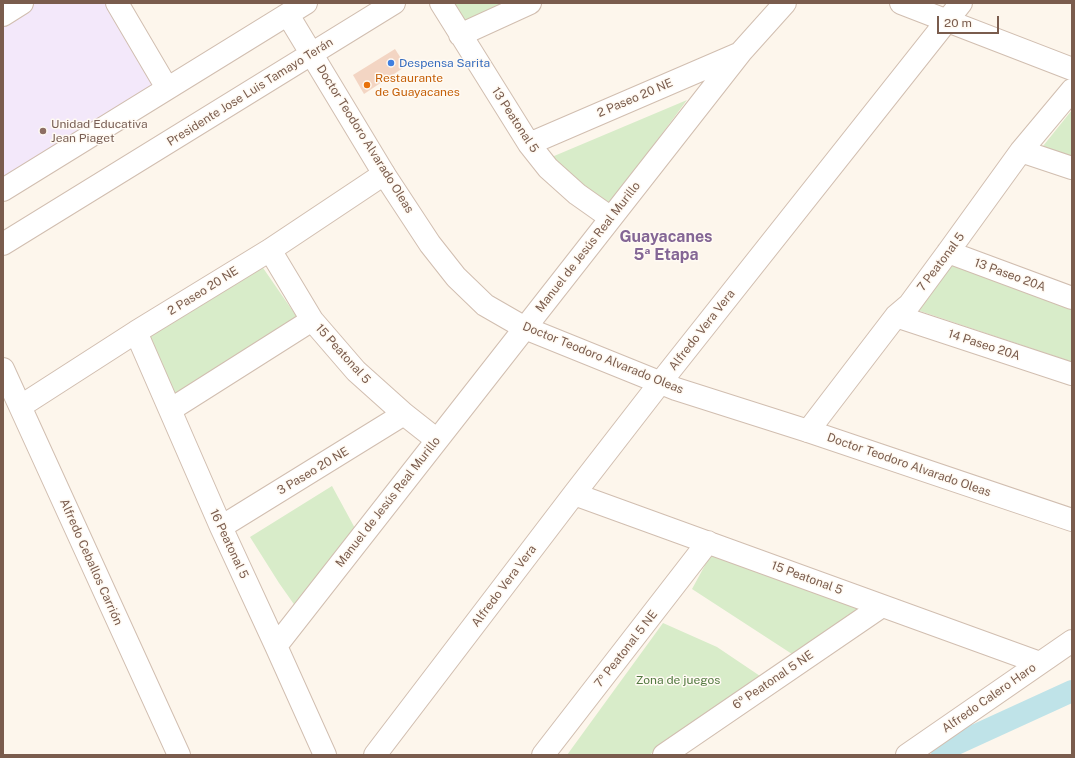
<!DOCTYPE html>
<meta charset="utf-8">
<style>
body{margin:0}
#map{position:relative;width:1075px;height:758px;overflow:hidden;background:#fdf6ec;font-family:"Public Sans",sans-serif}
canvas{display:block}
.frame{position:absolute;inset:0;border:4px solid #7a5c4d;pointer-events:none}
.scale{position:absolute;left:937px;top:16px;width:62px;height:18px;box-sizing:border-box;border:2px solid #7a5c4d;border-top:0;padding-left:5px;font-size:12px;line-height:14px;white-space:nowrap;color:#7a5c4d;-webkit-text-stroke:3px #fffaf3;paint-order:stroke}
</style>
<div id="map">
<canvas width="1075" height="758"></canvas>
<div class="frame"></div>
<div class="scale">20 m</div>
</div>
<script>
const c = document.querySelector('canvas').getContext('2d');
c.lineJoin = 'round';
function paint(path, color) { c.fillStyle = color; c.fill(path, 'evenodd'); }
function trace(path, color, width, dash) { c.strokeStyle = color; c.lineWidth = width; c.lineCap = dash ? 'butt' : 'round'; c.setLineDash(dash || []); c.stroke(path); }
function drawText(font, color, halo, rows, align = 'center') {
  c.font = font + ' "Public Sans",sans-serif'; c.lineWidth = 3; c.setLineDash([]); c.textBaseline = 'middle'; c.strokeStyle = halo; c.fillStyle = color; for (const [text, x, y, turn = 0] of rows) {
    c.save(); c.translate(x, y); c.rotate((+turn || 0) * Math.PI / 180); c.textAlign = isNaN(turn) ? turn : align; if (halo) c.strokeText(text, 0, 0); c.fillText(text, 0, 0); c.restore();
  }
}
const education = new Path2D(`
 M26,3h90l49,81 -162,95v-162z`);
const green = new Path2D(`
 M452,3h67l-51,24z
 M687,100l-77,104 -63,-45z
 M1072,110v59l-37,-13z
 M954,259l118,40v63l-158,-53z
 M261,265l38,55 -122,79 -28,-62z
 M332,486l25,46 -59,78 -19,-27 -29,-46z
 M716,545l153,59 -77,50 -100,-65z
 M663,623l54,24 46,31 -114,77h-82z`);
const canal = new Path2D(`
 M942,755l12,-10 118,-54`);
const building = new Path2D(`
 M395,49l11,17 -42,28 -11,-19z`);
const minor = new Path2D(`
 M117,3l50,85
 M441,3l88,141 19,24 29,26 34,24
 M3,15l19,-12
 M460,35l70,-32
 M529,144l209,-90
 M1021,151l51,17
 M270,250l42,70 44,51 48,43 33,26
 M948,252l124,46
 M896,316l176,58
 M136,332l85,195 55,119 49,109
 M3,369l176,386
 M21,406l115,-74 134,-82 114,-76
 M170,410l142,-90
 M808,431l88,-115 13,-11 39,-53 73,-101 51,-61
 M574,494l466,169
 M221,527l183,-113
 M276,646l465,-594 44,-49
 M375,755l199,-261 86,-111 301,-380
 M543,755l165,-213
 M664,755l218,-149
 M907,755l165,-114`);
const tertiary = new Path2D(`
 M901,3l171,66
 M288,15l96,159 46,70 26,33 29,28 40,23 151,61 132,42 264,89
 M3,190l303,-187
 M3,244l391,-241`);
const markers = [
 [391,63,4,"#3f7fe0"],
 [367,85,4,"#e8710a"],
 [43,131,4,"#8d6e63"]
];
const shopNames = [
 ["Despensa Sarita",399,63]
];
const foodNames = [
 ["Restaurante",375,78],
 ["de Guayacanes",375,92]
];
const streetNames = [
 ["Presidente Jose Luis Tamayo Terán",250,92,-32],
 ["2 Paseo 20 NE",635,98,-23],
 ["13 Peatonal 5",515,120,57],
 ["Doctor Teodoro Alvarado Oleas",365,139,58],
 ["Manuel de Jesús Real Murillo",588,247,-52],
 ["7 Peatonal 5",941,262,-53],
 ["13 Paseo 20A",1010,275,20],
 ["2 Paseo 20 NE",203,291,-32],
 ["Alfredo Vera Vera",702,330,-52],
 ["14 Paseo 20A",984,345,18],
 ["15 Peatonal 5",343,354,48],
 ["Doctor Teodoro Alvarado Oleas",603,358,22],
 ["Doctor Teodoro Alvarado Oleas",909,465,19],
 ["3 Paseo 20 NE",313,471,-31],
 ["Manuel de Jesús Real Murillo",388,502,-52],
 ["16 Peatonal 5",229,544,65],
 ["Alfredo Ceballos Carrión",91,562,66],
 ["15 Peatonal 5",807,578,20],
 ["Alfredo Vera Vera",504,586,-53],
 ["7º Peatonal 5 NE",626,649,-52],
 ["6º Peatonal 5 NE",773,680,-34],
 ["Alfredo Calero Haro",989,698,-35]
];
const educationNames = [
 ["Unidad Educativa",51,124],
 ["Jean Piaget",51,138]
];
const parkNames = [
 ["Zona de juegos",678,680]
];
const districtNames = [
 ["Guayacanes",666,237],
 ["5ª Etapa",666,255]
];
paint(education, '#f3e8fa');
paint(green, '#d8ecc9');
trace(canal, '#bfe3e8', 22);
paint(building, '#f3d5c3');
trace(minor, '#d1beb0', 24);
trace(tertiary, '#d1beb0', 24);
trace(minor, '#fff', 22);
trace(tertiary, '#fff', 22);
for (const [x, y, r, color] of markers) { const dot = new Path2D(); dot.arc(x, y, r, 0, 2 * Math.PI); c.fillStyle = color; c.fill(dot); trace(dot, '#fffaf3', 1.5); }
drawText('12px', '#366cbe', '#fffaf3', shopNames, 'left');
drawText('12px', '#c56008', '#fffaf3', foodNames, 'left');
drawText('12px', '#7a5c4d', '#fffaf3', streetNames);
drawText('12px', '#785e54', '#fffaf3', educationNames, 'left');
drawText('12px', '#537a41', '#fffaf3', parkNames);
drawText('bold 16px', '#846695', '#fffaf3', districtNames);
</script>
